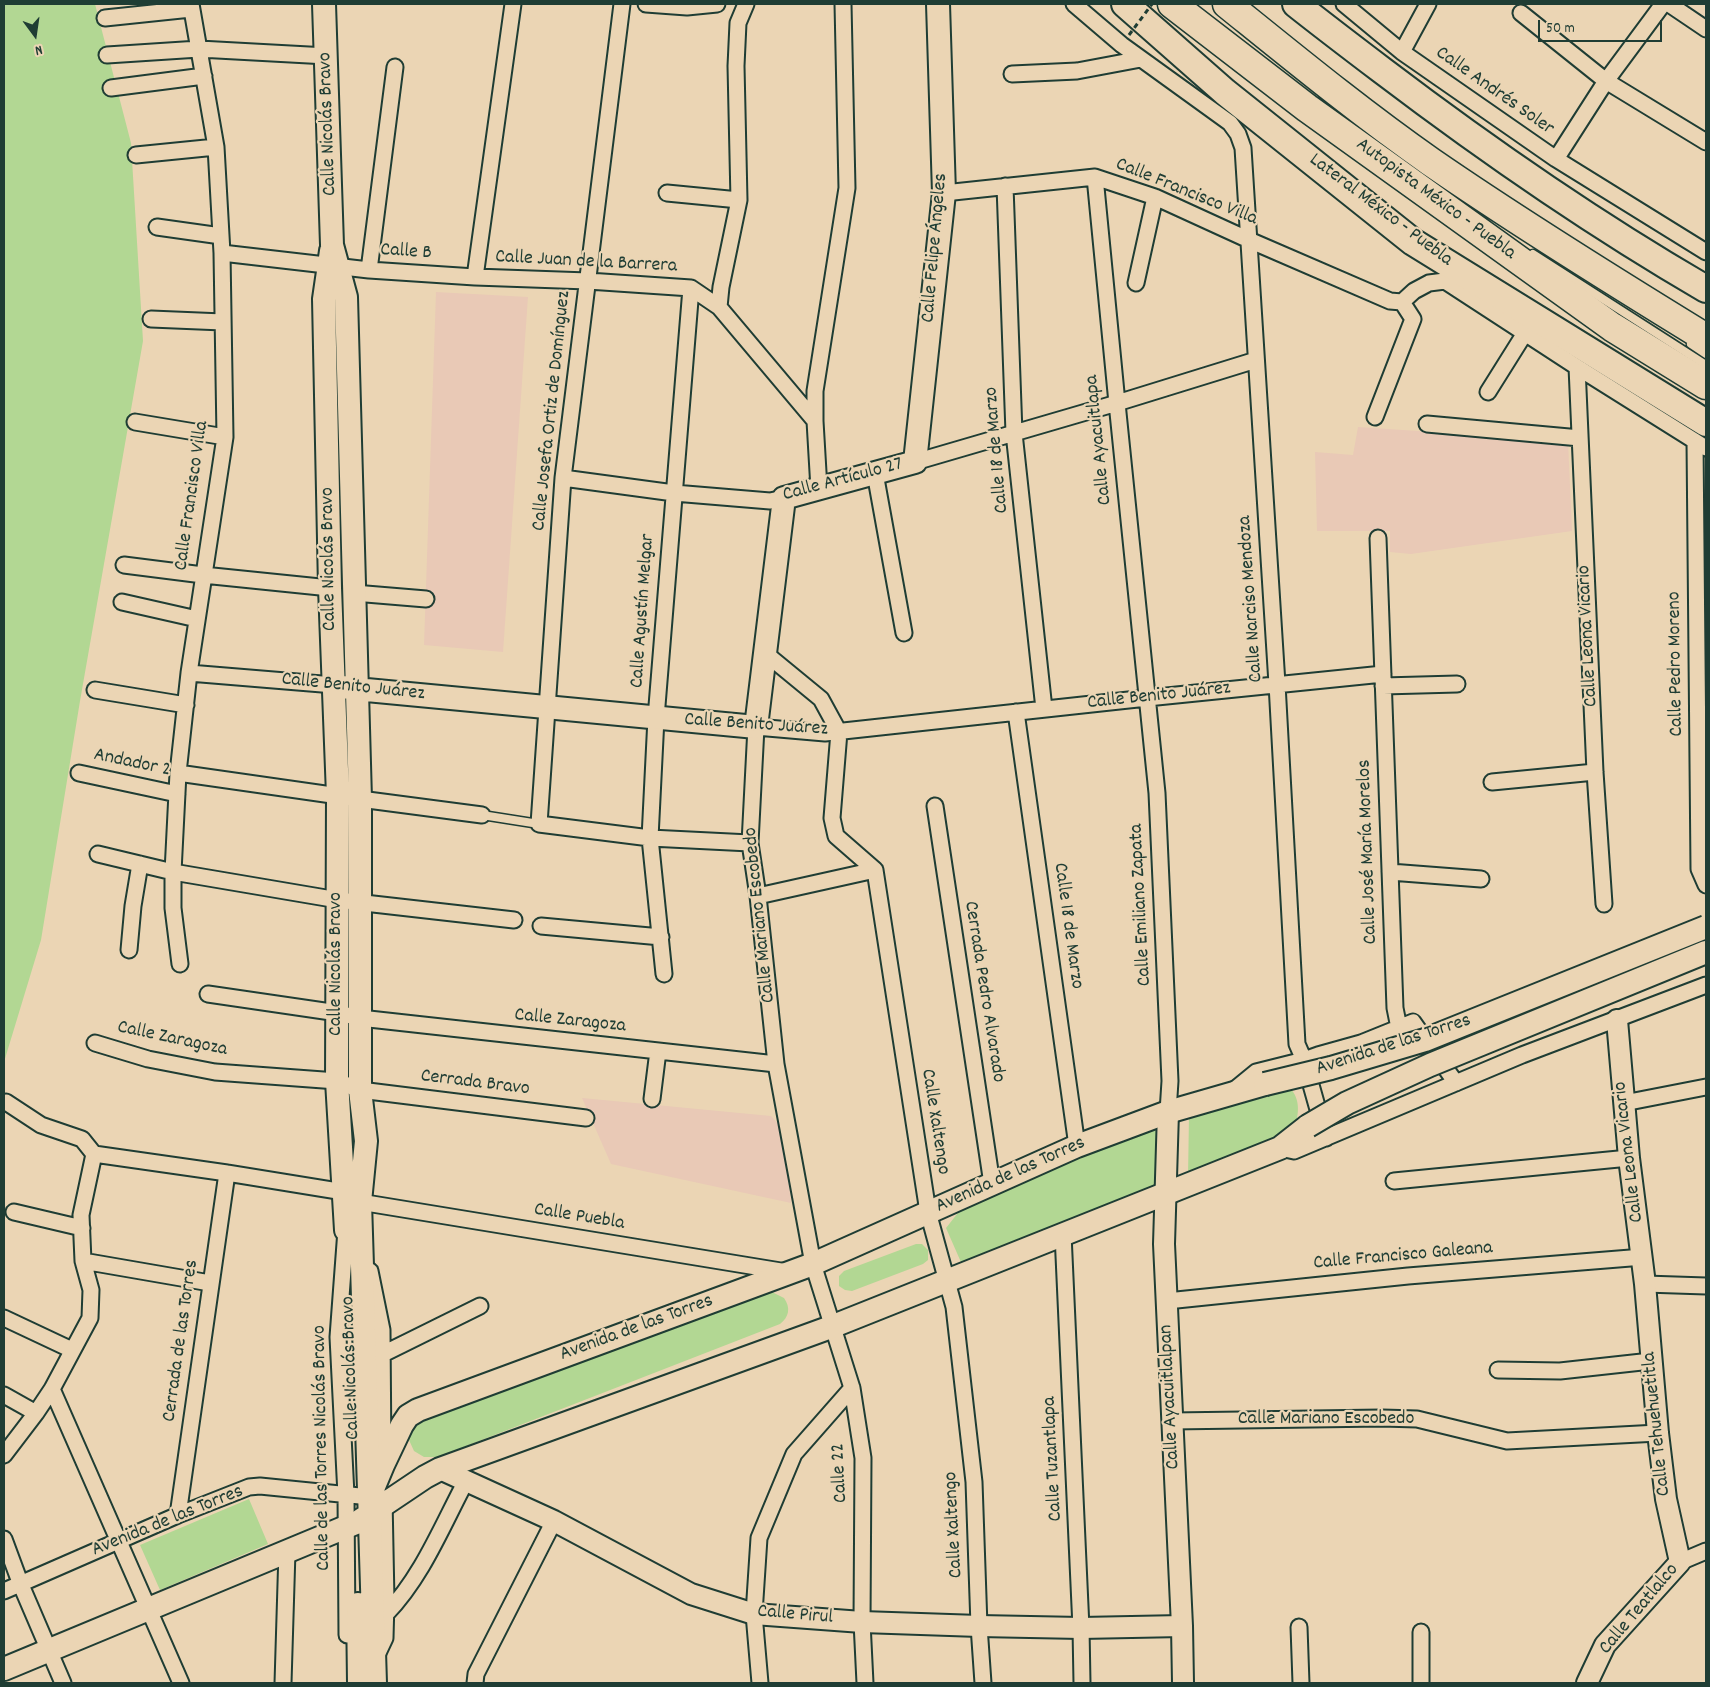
<!DOCTYPE html>
<meta charset="utf-8">
<style>
body{margin:0}
#map{position:relative;width:1710px;height:1687px;overflow:hidden;background:#ebd5b4;font-family:Dekko,sans-serif}
canvas{display:block}
.frame{position:absolute;inset:0;border:5px solid #1f3d34;pointer-events:none}
.north{position:absolute;left:10px;top:10px;width:50px;height:50px;-webkit-text-stroke:4px #ebd5b4;paint-order:stroke;rotate:166deg;font-size:14px;font-weight:700;line-height:20px;text-align:center;color:#1f3d34}
.north::after{content:'';display:block;margin:auto;width:18px;height:22px;background:#1f3d34;clip-path:polygon(50% 0,100% 100%,50% 72%,0 100%)}
.scale{position:absolute;left:1538px;top:20px;width:124px;height:22px;box-sizing:border-box;border:2px solid #1f3d34;border-top:0;padding-left:6px;font-size:15px;line-height:18px;white-space:nowrap;color:#1f3d34;-webkit-text-stroke:4px #ebd5b4;paint-order:stroke}
</style>
<div id="map">
<canvas width="1710" height="1687"></canvas>
<div class="frame"></div>
<div class="north">N</div>
<div class="scale">50 m</div>
</div>
<script>
const c = document.querySelector('canvas').getContext('2d');
c.lineJoin = 'round';
function paint(path, color) { c.fillStyle = color; c.fill(path, 'evenodd'); }
function trace(path, color, width, dash) { c.strokeStyle = color; c.lineWidth = width; c.lineCap = dash ? 'butt' : 'round'; c.setLineDash(dash || []); c.stroke(path); }
function drawText(font, color, halo, rows, align = 'center') {
  c.font = font + ' Dekko,sans-serif'; c.lineWidth = 4.5; c.setLineDash([]); c.textBaseline = 'middle'; c.strokeStyle = halo; c.fillStyle = color; for (const [text, x, y, turn = 0] of rows) {
    c.save(); c.translate(x, y); c.rotate((+turn || 0) * Math.PI / 180); c.textAlign = isNaN(turn) ? turn : align; if (halo) c.strokeText(text, 0, 0); c.fillText(text, 0, 0); c.restore();
  }
}
const built = new Path2D(`
 M436,292l92,5 -25,355 -79,-7z
 M1358,427l210,14 4,90 -161,23 -21,-2v-21h-73l-2,-79 38,3z
 M582,1098l189,18 11,12 9,75 -180,-39z`);
const green = new Path2D(`
 M4,4h91l36,139 12,198 -63,360 -39,239 -37,122z
 M1287,1085c14,12 13,29 6,45l-105,46 1,-59z
 M1160,1125l-6,67 -190,77 -18,-41 19,-24z
 M916,1244h6l6,6v10l-5,4 -71,27 -7,-1 -6,-4v-10l5,-5z
 M772,1292l12,6c7,10 5,19 -4,26l-342,133h-14l-10,-6 -5,-11v-6l8,-12 112,-42z
 M249,1499l19,45 -108,46 -20,-45z`);
const service = new Path2D(`
 M1533,254l173,111
 M1691,344l15,10
 M482,815l57,9`);
const minor = new Path2D(`
 M622,4l-59,474 -24,346 111,14 100,5
 M646,4l41,3 30,-3
 M1074,4l48,41 108,78 8,11 5,14 34,536 20,360 7,16 22,78
 M1344,4l58,48 154,107 150,93
 M1669,4l37,25
 M1521,13l85,68 100,61
 M105,18l86,-9
 M1402,52l26,-48
 M107,55l92,-6 128,7
 M1012,74l65,-3 64,-12
 M111,88l93,-12
 M136,155l80,-8
 M1556,159l50,-78 57,-77
 M1095,177l22,226 40,390 13,288 -2,31
 M1005,186l9,247 30,276
 M667,193l72,7
 M944,193l151,-16 60,20 94,43 141,61 12,1
 M157,227l64,9
 M222,253l147,17 106,7 113,4 103,7 28,19 96,114
 M369,270l26,-203
 M475,277l38,-273
 M1136,283l19,-86
 M1402,302l12,-11 15,-8 16,-2 132,86 129,81
 M719,307l2,-20 18,-87 -3,-134 2,-43 8,-19
 M151,319l72,3
 M1577,367l18,405 9,132
 M1488,392l37,-59
 M1375,417l38,-98 -11,-17
 M135,422l90,15
 M1427,424l153,14
 M1695,441l4,428 7,16
 M915,462l202,-59 139,-43
 M875,473l29,160
 M563,478l111,15 96,8 14,-3
 M819,489l-4,-68v-30l32,-203 -4,-184
 M1378,538l17,470 4,20
 M124,565l79,10 127,13
 M354,593l72,6
 M122,602l75,17
 M765,653l56,46 18,33 -7,86 4,18 39,34 53,342 26,95 20,175 5,144 4,57
 M189,673l145,12
 M1383,686l74,-2
 M95,690l91,15
 M1016,712l61,434
 M79,773l98,21
 M178,773l182,26 122,16
 M1492,782l103,-10
 M935,806l57,378
 M98,854l75,18 165,28 176,20
 M1390,872l91,7
 M758,896l117,-26
 M541,926l120,11
 M129,950l4,-44 7,-42
 M180,964l-7,-56v-36l5,-99 11,-100 36,-236 -3,-184 -6,-106 -25,-143
 M664,974l-14,-136 6,-120 35,-430
 M208,994l130,19 22,5 416,46
 M95,1043l53,16 67,13 122,9 23,9 226,28
 M1234,1090l22,-18 48,-12 14,-5 43,-12 52,-21 43,61
 M652,1099l6,-48
 M6,1102l35,23 41,14 12,15 133,19 117,19 16,10 427,70
 M1624,1103l82,-16
 M1280,1148l14,3 228,-96 184,-70
 M1394,1181l235,-23
 M14,1212l68,16
 M346,1230l-8,107 8,158 1,140
 M1063,1234l18,394 1,55
 M83,1261l127,22
 M370,1271l12,59 1,130
 M1645,1284l61,2
 M1167,1301l241,-25 235,-19
 M4,1318l68,32
 M383,1354l97,-48
 M1498,1370l62,1 91,-10
 M52,1389l129,294
 M4,1395l32,18
 M1172,1421l210,-3 35,1 90,22 151,-8
 M4,1455l32,-42 16,-24 38,-71 1,-28 -8,-29 -2,-46 13,-61
 M178,1515l49,-342
 M4,1539l17,46 42,98
 M1680,1562l26,-11
 M4,1591l174,-76 71,-28 11,-1 110,11
 M386,1614c36,-37 56,-88 80,-133
 M1299,1627l2,56
 M1421,1632v51
 M377,1655l8,-17 1,-37 -2,-103
 M283,1683l4,-132
 M475,1683l1,-9 78,-153
 M760,1683l-6,-69 5,-76 35,-84 58,-66
 M865,1683l-3,-61 1,-164 -11,-70 -39,-124 -37,-200 -18,-168 -8,-53 6,-116 69,6 322,-35 236,-24`);
const tertiary = new Path2D(`
 M1168,1112l-4,132 18,382 1,57
 M440,1469l114,52 137,73 63,20 108,8 117,4 102,2 101,-2
 M1587,1683l18,-38 75,-83 -14,-63 -8,-66 -13,-149 -16,-126 -12,-138`);
const secondary = new Path2D(`
 M324,4l8,241 14,52 14,502v291l6,51 -6,61 15,481
 M331,251l-7,48 6,289 8,207 -1,286 9,149
 M343,687l13,2 400,38 28,-229 131,-36 29,-269 -6,-189
 M373,1489l10,-24 19,-40 6,-9 10,-6 395,-146 264,-118 91,-34 97,-28
 M358,1604l1,79
 M4,1669l354,-147 67,-45 15,-8 391,-142 449,-179 28,-22`);
const trunk = new Path2D(`
 M1125,4l100,88 188,150 293,181
 M1296,4c29,23 58,45 87,67 104,79 211,153 323,218`);
const motorway = new Path2D(`
 M1172,4l135,104 305,219 94,58
 M1227,4c67,54 134,109 204,158 90,62 182,119 275,176`);
const pathBridge = new Path2D(`
 M1129,35l23,-31`);
const secondaryBridge = new Path2D(`
 M1265,1084l66,-16 94,-28 281,-113
 M1308,1126l39,-23 83,-38 276,-113`);
const streetNames = [
 ["Calle Andrés Soler",1494,92,35],
 ["Calle Nicolás Bravo",329,124,-92],
 ["Calle Francisco Villa",1186,193,22],
 ["Autopista México - Puebla",1435,200,36],
 ["Lateral México - Puebla",1380,211,37],
 ["Calle Felipe Ángeles",936,248,-85],
 ["Calle B",406,253,4],
 ["Calle Juan de la Barrera",586,263,3],
 ["Calle Josefa Ortiz de Domínguez",553,411,-84],
 ["Calle Ayacuitlapa",1100,440,-96],
 ["Calle 18 de Marzo",998,450,-95],
 ["Calle Artículo 27",843,481,-15],
 ["Calle Francisco Villa",193,496,-82],
 ["Calle Nicolás Bravo",330,559,-91],
 ["Calle Narciso Mendoza",1252,599,-94],
 ["Calle Agustín Melgar",644,611,-86],
 ["Calle Leona Vicario",1589,636,-93],
 ["Calle Pedro Moreno",1677,664,-91],
 ["Calle Benito Juárez",353,688,6],
 ["Calle Benito Juárez",1159,697,-6],
 ["Calle Benito Juárez",756,726,4],
 ["Andador 2",132,764,12],
 ["Calle José María Morelos",1369,852,-92],
 ["Calle Emiliano Zapata",1142,905,-93],
 ["Calle Mariano Escobedo",761,915,-96],
 ["Calle 18 de Marzo",1067,926,82],
 ["Calle Nicolás Bravo",337,964,-90],
 ["Cerrada Pedro Alvarado",983,992,81],
 ["Calle Zaragoza",570,1022,6],
 ["Calle Zaragoza",172,1040,12],
 ["Avenida de las Torres",1394,1046,-18],
 ["Cerrada Bravo",475,1084,7],
 ["Calle Xaltengo",934,1122,81],
 ["Calle Leona Vicario",1630,1152,-97],
 ["Avenida de las Torres",1011,1176,-24],
 ["Calle Puebla",579,1218,9],
 ["Calle Francisco Galeana",1403,1257,-5],
 ["Avenida de las Torres",637,1329,-20],
 ["Cerrada de las Torres",182,1341,-82],
 ["Calle Nicolás Bravo",352,1368,-92],
 ["Calle Ayacuitlalpan",1171,1397,-93],
 ["Calle Mariano Escobedo",1326,1420],
 ["Calle Tehuehuetitla",1658,1424,-96],
 ["Calle de las Torres Nicolás Bravo",323,1448,-91],
 ["Calle Tuzantlapa",1054,1459,-93],
 ["Calle 22",841,1473,-93],
 ["Avenida de las Torres",168,1522,-22],
 ["Calle Xaltengo",955,1525,-93],
 ["Calle Teatlalco",1640,1610,-50],
 ["Calle Pirul",795,1616,5]
];
paint(built, '#e9c9b6');
paint(green, '#b2d793');
trace(service, '#1f3d34', 11);
trace(minor, '#1f3d34', 19);
trace(tertiary, '#1f3d34', 24);
trace(secondary, '#1f3d34', 26);
trace(trunk, '#1f3d34', 30);
trace(motorway, '#1f3d34', 31);
trace(service, '#ebd5b4', 8);
trace(minor, '#ebd5b4', 15);
trace(tertiary, '#ebd5b4', 20);
trace(secondary, '#ebd5b4', 22);
trace(trunk, '#ebd5b4', 26);
trace(motorway, '#ebd5b4', 28);
trace(secondaryBridge, '#1f3d34', 26, []);
trace(pathBridge, '#1f3d34', 3, [5, 4]);
trace(secondaryBridge, '#ebd5b4', 22);
drawText('20px', '#1f3d34', '#ebd5b4', streetNames);
</script>
